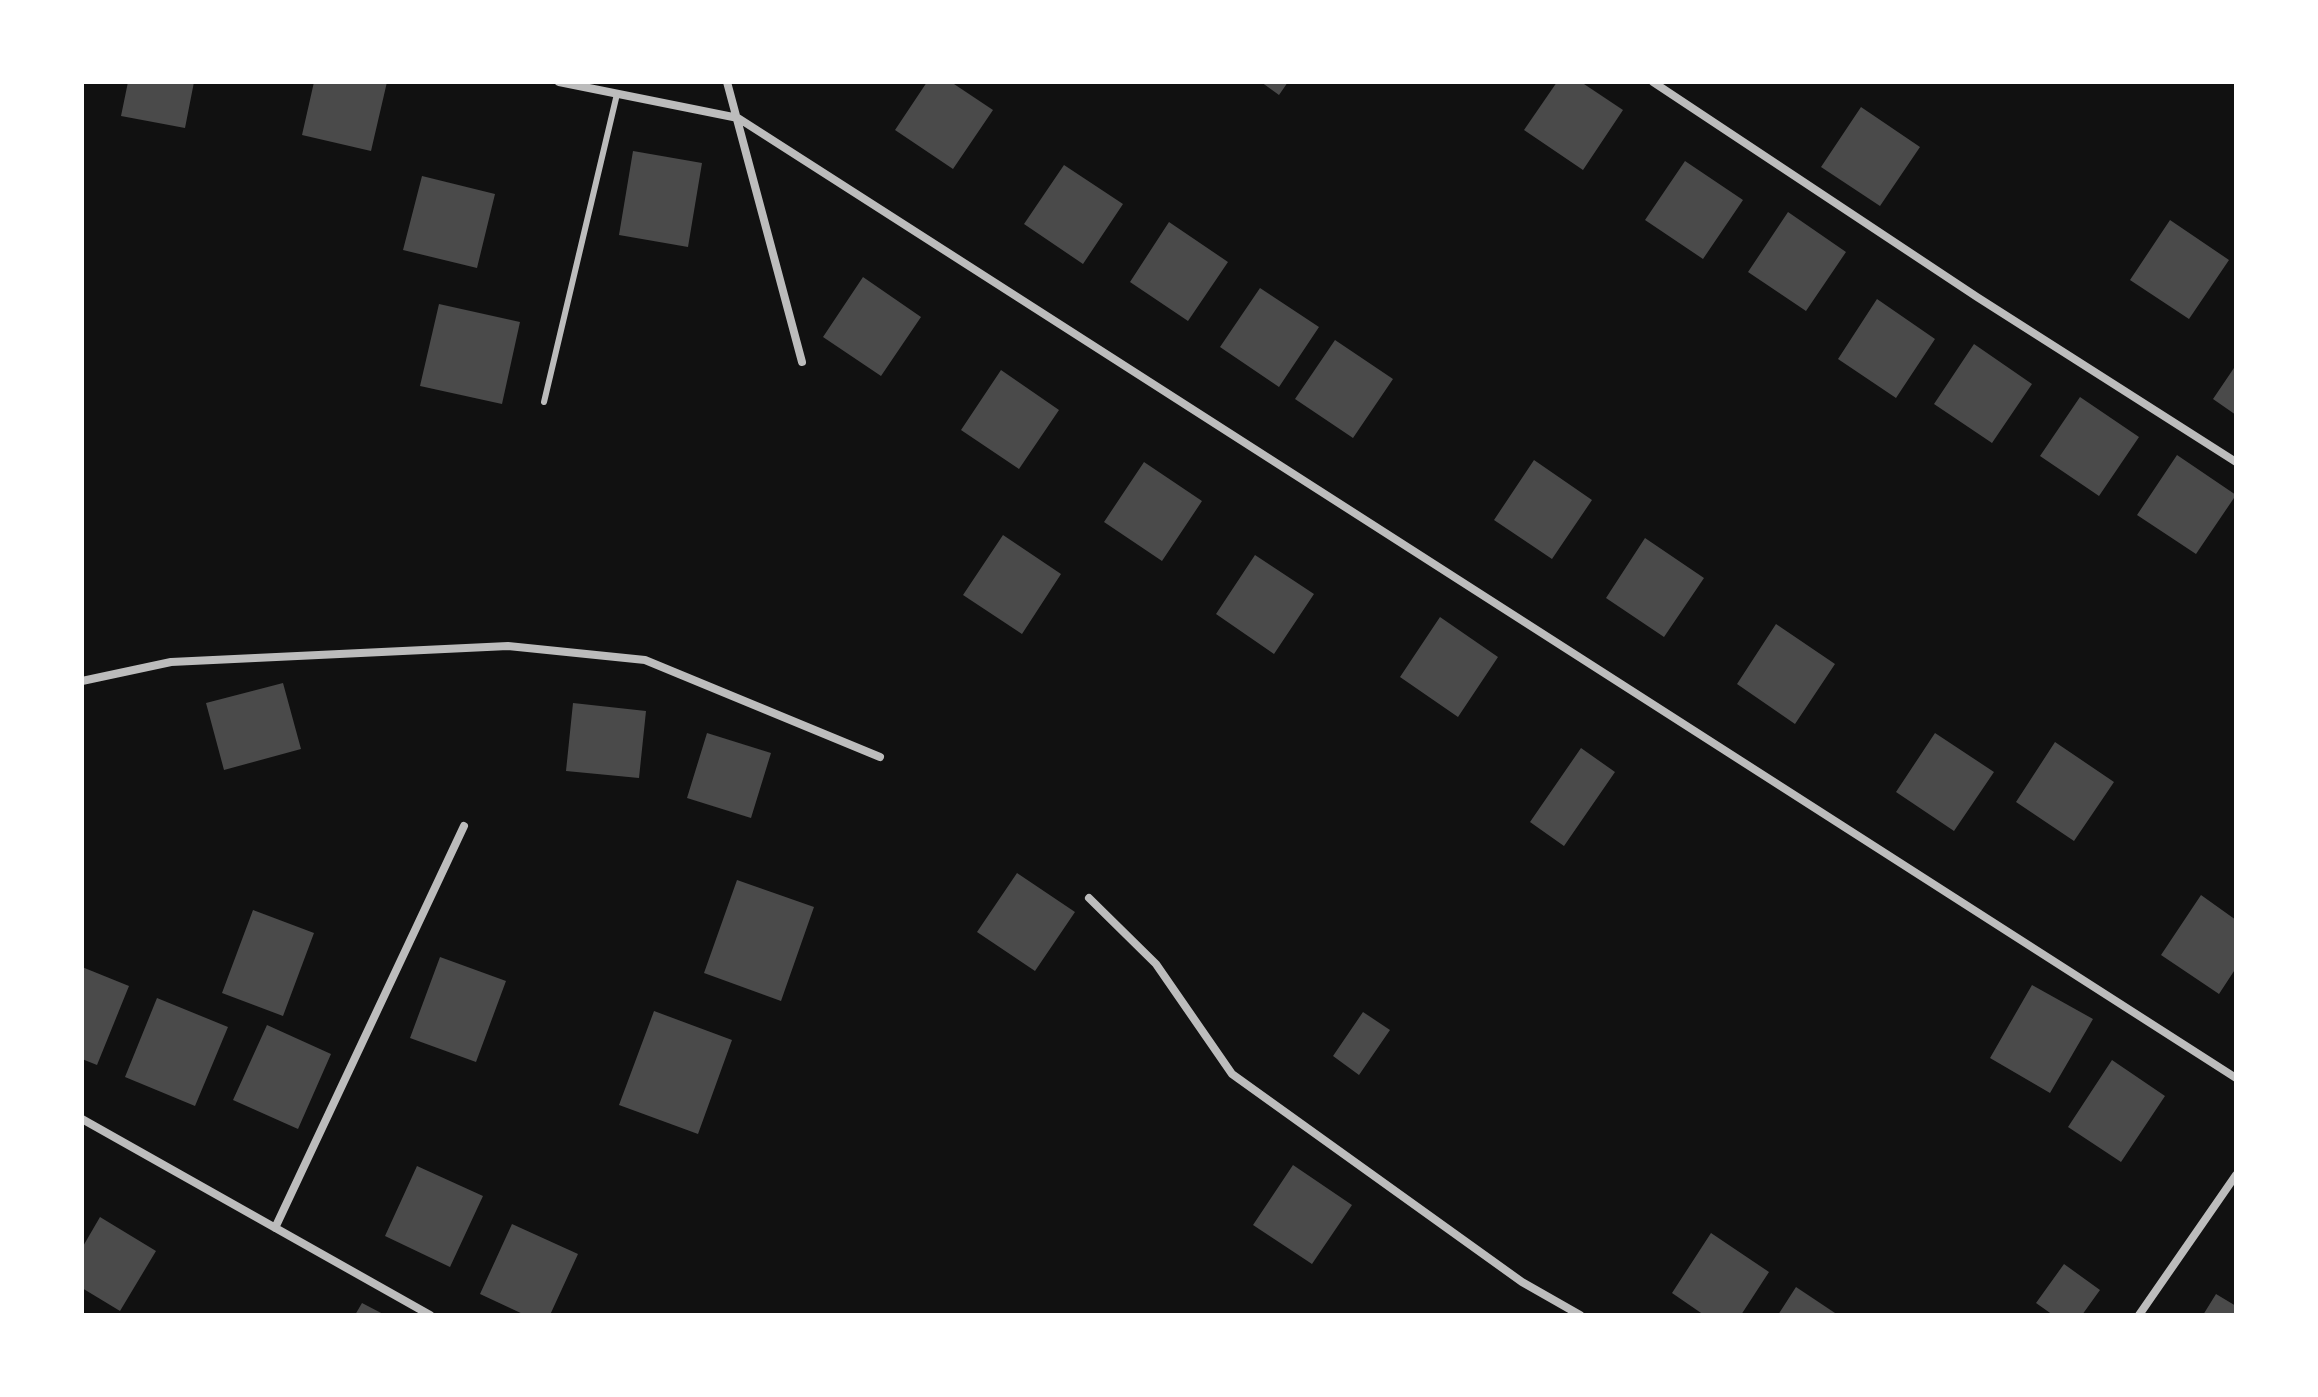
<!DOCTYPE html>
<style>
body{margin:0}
#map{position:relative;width:2318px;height:1397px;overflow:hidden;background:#111;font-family:Montserrat,sans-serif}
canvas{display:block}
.frame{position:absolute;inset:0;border:84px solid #fff;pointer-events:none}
</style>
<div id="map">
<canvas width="2318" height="1397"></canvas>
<div class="frame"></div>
</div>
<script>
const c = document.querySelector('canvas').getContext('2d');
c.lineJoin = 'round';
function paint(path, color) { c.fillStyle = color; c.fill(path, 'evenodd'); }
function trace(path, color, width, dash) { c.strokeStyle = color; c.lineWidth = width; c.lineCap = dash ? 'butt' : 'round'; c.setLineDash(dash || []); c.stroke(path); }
const building = new Path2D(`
 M128,82h66l-9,46 -64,-12z
 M314,82h73l-16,69 -69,-16z
 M927,82h24l42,28 -40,59 -58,-39z
 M1261,82h27l-9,13z
 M1557,82h24l42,28 -40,60 -59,-40z
 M1861,107l59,40 -40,59 -59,-39z
 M633,151l69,12 -14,84 -69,-12z
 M1685,161l58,39 -40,59 -58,-39z
 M1064,165l59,39 -40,60 -59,-40z
 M422,176l73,18 -18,74 -74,-18z
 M1788,212l58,40 -40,59 -58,-39z
 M2170,220l59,40 -40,59 -59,-39z
 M1169,222l59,40 -40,59 -58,-39z
 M863,277l58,40 -40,59 -58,-39z
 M1260,288l59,39 -40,60 -59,-40z
 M1877,299l58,40 -39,59 -58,-39z
 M439,304l81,18 -18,82 -82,-18z
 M1335,340l58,39 -40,59 -58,-39z
 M1974,344l58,40 -40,59 -58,-39z
 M2236,365v50l-23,-16z
 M1001,370l58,40 -40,59 -58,-39z
 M2080,397l59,40 -40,59 -59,-40z
 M2177,455l59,40 -40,59 -59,-39z
 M1534,460l58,40 -40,59 -58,-39z
 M1144,462l58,39 -40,60 -58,-39z
 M1003,535l58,39 -39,60 -59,-39z
 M1645,538l59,40 -40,59 -58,-39z
 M1255,555l59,39 -40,60 -58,-40z
 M1440,617l58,40 -40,60 -58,-40z
 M1776,624l59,40 -40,60 -58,-40z
 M283,683l18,66 -77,21 -18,-67z
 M573,703l73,8 -7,67 -73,-7z
 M707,733l64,20 -20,65 -64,-20z
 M1935,733l59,39 -40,59 -58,-39z
 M2055,742l59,40 -40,59 -58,-39z
 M1581,748l34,24 -51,74 -34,-24z
 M1017,873l58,39 -40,59 -58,-39z
 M737,880l77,27 -33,94 -77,-28z
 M2201,895l35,25v48l-17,26 -58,-39z
 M253,910l61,23 -31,83 -61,-23z
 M440,957l66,24 -30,81 -66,-24z
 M82,967l47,19 -32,79 -15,-6z
 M2032,985l61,34 -43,74 -60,-35z
 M157,998l71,29 -33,79 -70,-29z
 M654,1011l78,29 -34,94 -79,-29z
 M1363,1012l27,18 -31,45 -26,-19z
 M267,1025l64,29 -33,75 -65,-29z
 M2112,1060l53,36 -44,66 -53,-35z
 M1293,1165l59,40 -40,59 -59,-39z
 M417,1166l66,30 -33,71 -65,-31z
 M100,1217l56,34 -36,60 -38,-23v-40z
 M512,1224l66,30 -28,61h-25l-45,-21z
 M1711,1233l58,39 -28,43h-37l-32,-22z
 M2064,1264l36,26 -18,25h-29l-17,-12z
 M1796,1287l42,28h-60z
 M2216,1294l20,12v9h-33z
 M362,1303l23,12h-30z`);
const service = new Path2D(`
 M544,402l73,-308`);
const minor = new Path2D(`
 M559,82l179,36 1498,960
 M727,82l75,280
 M1653,82l324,215 259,165
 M82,681l89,-19 337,-16 137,14 235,97
 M1089,898l67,66 76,110 290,208 58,33
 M82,1119l348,196
 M275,1228l189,-402
 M2139,1315l97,-140`);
paint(building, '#4a4a4a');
trace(service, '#bcbcbc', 6);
trace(minor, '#bcbcbc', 8);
</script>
